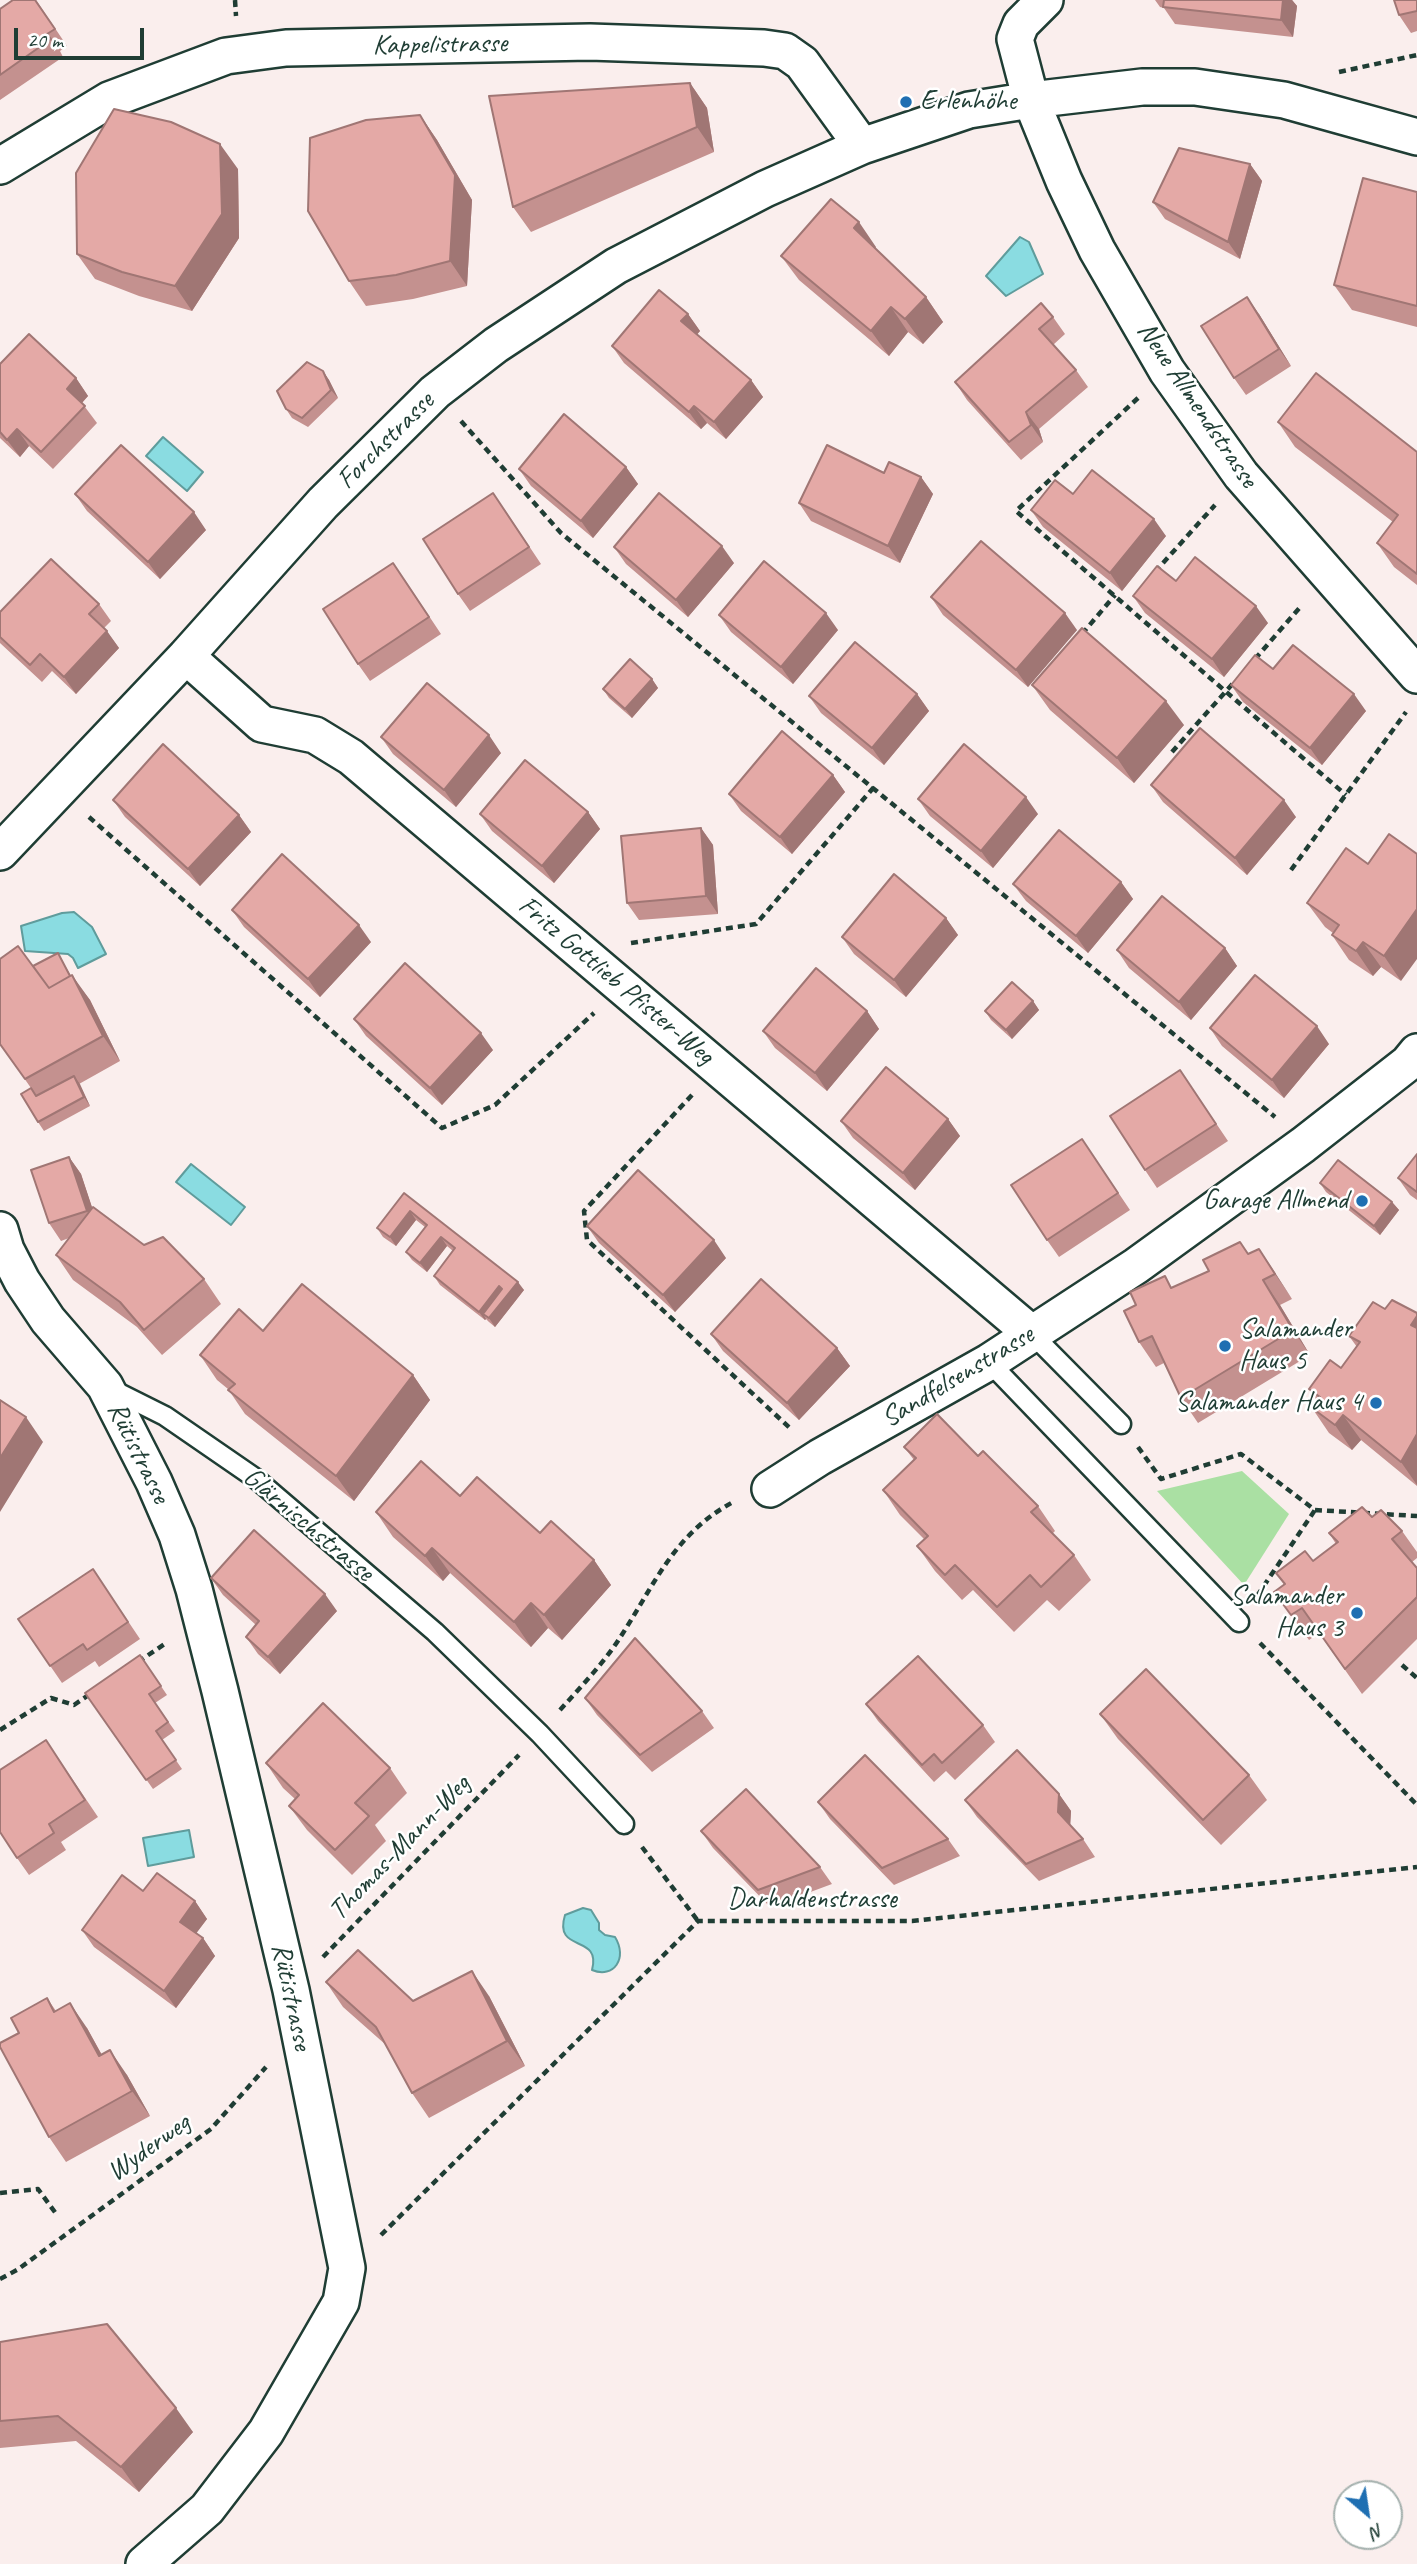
<!DOCTYPE html>
<meta charset="utf-8">
<style>
body{margin:0}
#map{position:relative;width:1417px;height:2564px;overflow:hidden;background:#faeeed;font-family:Caveat,sans-serif}
canvas{display:block}
.north{position:absolute;left:1333px;top:2480px;width:70px;height:70px;box-sizing:border-box;background:#fff;border:2px solid #a5b1ae;border-radius:50%;rotate:151deg;font-size:19px;font-weight:700;line-height:28px;text-align:center;color:#1f3d34}
.north::after{content:'';display:block;margin:auto;width:24px;height:32px;background:#1f6fb2;clip-path:polygon(50% 0,100% 100%,50% 72%,0 100%)}
.scale{position:absolute;left:14px;top:28px;width:130px;height:32px;box-sizing:border-box;border:4px solid #1f3d34;border-top:0;padding-left:9px;font-size:21px;line-height:24px;white-space:nowrap;color:#1f3d34;-webkit-text-stroke:5px #fff;paint-order:stroke}
</style>
<div id="map">
<canvas width="1417" height="2564"></canvas>
<div class="north">N</div>
<div class="scale">20 m</div>
</div>
<script>
const c = document.querySelector('canvas').getContext('2d');
c.lineJoin = 'round';
function paint(path, color) { c.fillStyle = color; c.fill(path, 'evenodd'); }
function trace(path, color, width, dash) { c.strokeStyle = color; c.lineWidth = width; c.lineCap = dash ? 'butt' : 'round'; c.setLineDash(dash || []); c.stroke(path); }
function drawText(font, color, halo, rows, align = 'center') {
  c.font = font + ' Caveat,sans-serif'; c.lineWidth = 5; c.setLineDash([]); c.textBaseline = 'middle'; c.strokeStyle = halo; c.fillStyle = color; for (const [text, x, y, turn = 0] of rows) {
    c.save(); c.translate(x, y); c.rotate((+turn || 0) * Math.PI / 180); c.textAlign = isNaN(turn) ? turn : align; if (halo) c.strokeText(text, 0, 0); c.fillText(text, 0, 0); c.restore();
  }
}
const green = new Path2D(`
 M1242,1471l47,43 -45,71 -87,-94z`);
const water = new Path2D(`
 M1020,237l9,5 14,32 -37,22 -20,-20z
 M163,437l40,35 -16,19 -41,-35z
 M74,912l18,15 14,27 -28,14 -5,-10 -5,-4 -43,-3 -4,-25 41,-13z
 M191,1164l54,43 -14,18 -55,-43z
 M189,1830l5,27 -46,9 -5,-28z
 M583,1908l8,2 8,13v7l6,5 10,2c13,21 -1,42 -23,33 10,-37 -39,-16 -27,-55z`);
const path = new Path2D(`
 M235,0l1,16
 M1339,72l78,-17
 M1138,398l-122,113 330,284
 M461,421l100,112 714,584
 M1155,572l60,-67
 M1082,634l33,-39
 M1255,659l47,-54
 M1172,752l63,-71
 M89,817l353,311 53,-23 99,-92
 M1291,870l115,-158
 M631,943l125,-19 118,-137
 M692,1095l-108,116 3,29 205,190
 M1138,1447l23,32 80,-25 74,56 102,6
 M1257,1596l58,-86
 M1260,1643l157,162
 M138,1662l28,-19
 M1402,1665l15,13
 M560,1710c18,-20 37,-40 53,-62 39,-56 57,-113 122,-147
 M0,1730l51,-32 23,7 16,-11
 M642,1847l56,74
 M323,1957l196,-202
 M0,2193l38,-4 19,26
 M381,2235l317,-314h214l505,-54
 M0,2279l17,-9 194,-141 55,-62`);
const lane = new Path2D(`
 M1032,1334l89,90
 M989,1362l250,260
 M111,1389l54,27 90,62 180,154 105,102 84,90`);
const street = new Path2D(`
 M1045,0l-24,24 -6,15 16,61 33,81 33,69 70,121 74,104 176,200
 M0,166l109,-66 117,-44 60,-8 304,-6 174,6 21,3 17,12 60,83
 M186,656l76,68 53,11 36,22 681,577
 M0,852l186,-196 137,-153 112,-111 61,-47 120,-79 149,-77 97,-43 107,-36 62,-10 111,-13h53l89,13 133,37
 M0,1230l6,20 16,31 26,39 57,66 49,96 23,53 17,54 26,102 71,299 56,278 -6,34 -75,130 -59,77 -63,55
 M770,1489l50,-32 169,-95 147,-96 167,-121 105,-82 9,-11`);
const wall = new Path2D(`
 M36,0l31,46 -7,5 3,6 -63,43v-91z
 M1155,0h137l5,6 -4,31 -118,-13 -11,-16 -4,-1z
 M1417,0v31l-6,2 -12,-18z
 M690,83l17,25 7,44 -183,80 -18,-25z
 M420,115l17,25 35,60 -5,86 -54,13 -47,7 -17,-25z
 M1250,164l12,17 -22,78 -75,-40 -12,-17z
 M238,169l1,69 -47,73 -53,-15 -44,-17 -18,-25z
 M1417,192v135l-65,-17 -18,-25z
 M876,247l-1,2 51,48 17,25 -20,22 -15,-12 -19,24 -90,-76 -18,-24z
 M688,314l12,17 -3,3 54,46 12,17 -37,42 -19,-16 -6,6 -77,-66 -12,-17z
 M1259,314l32,52 -45,29 -12,-17z
 M1053,317l12,17 -12,11 23,25 12,17 -49,42 4,13 -22,18 -54,-60 -12,-18z
 M0,364l76,14 12,18 -6,7 15,20 -44,46 -24,-23 -9,11 -20,-19z
 M323,371l6,9 9,18 -30,29 -16,-9 -6,-9z
 M1278,422l139,30v133l-23,-18 -17,-24 16,-21 -98,-75z
 M626,467l12,17 -45,54 -62,-52 -12,-17z
 M921,477l12,17 -33,69 -89,-42 -12,-18z
 M75,494l131,36 -46,49 -73,-68z
 M1073,494l93,42 -44,55 -79,-64 -12,-17z
 M505,510l36,54 -71,47 -12,-17z
 M614,547l120,16 -46,54 -62,-53z
 M405,580l36,54 -71,47 -12,-17z
 M1133,596l135,27 -44,54 -79,-64z
 M931,597l146,33 -49,57 -85,-72z
 M99,604l12,17 -7,7 15,20 -43,46 -24,-23 -10,11 -42,-39v-31z
 M719,615l119,15 -45,54 -62,-52z
 M1273,669l93,42 -44,54 -79,-63 -12,-17z
 M652,679l6,9 -26,30 -23,-20 -6,-9z
 M1032,685l152,40 -50,58 -84,-73z
 M917,694l12,17 -45,54 -63,-52 -12,-17z
 M381,737l120,16 -45,54 -63,-53z
 M833,775l12,17 -53,62 -51,-43 -12,-17z
 M1151,785l145,32 -49,58 -84,-73z
 M918,799l120,15 -45,54 -63,-52z
 M113,800l126,15 12,17 -51,54 -75,-69z
 M588,812l12,17 -46,54 -62,-52 -12,-17z
 M701,828l12,17 5,69 -79,6 -12,-17z
 M1346,848l55,133 -20,-14 -8,9 -24,-16 -17,-25 1,-2 -8,-6 -18,-24z
 M1121,882l12,17 -45,54 -62,-52 -13,-17z
 M232,910l139,32 -51,55 -76,-70z
 M946,918l12,17 -52,62 -52,-43 -12,-17z
 M1225,948l12,18 -46,54 -62,-52 -12,-18z
 M58,953l13,23 19,24 30,61 -41,23 11,22 -46,25 -6,-9 -7,-34 -31,-44 33,-78z
 M1033,1001l6,9 -27,29 -21,-19 -6,-9z
 M867,1011l12,18 -52,62 -52,-43 -12,-17z
 M354,1019l139,31 -51,55 -76,-69z
 M1210,1028l119,16 -45,54 -62,-52z
 M1180,1070l48,71 -71,47 -12,-18z
 M948,1119l12,17 -45,54 -62,-52 -12,-17z
 M1082,1139l48,71 -71,47 -12,-17z
 M1417,1154v46l-7,-5 -12,-17z
 M69,1157l12,17 11,34 52,37 60,34 17,25 -59,51 -25,-28 -64,-47 -17,-25 13,-17 -8,3 -12,-18z
 M1320,1183l72,19 7,8 -19,25 -54,-43z
 M404,1193l120,97 -29,37 -6,-5 -3,-3 -1,1 -45,-35 -6,-9 19,-25 -6,-5 -20,26 -15,-12 -6,-8 19,-25 -9,-7 -20,26 -13,-9 -6,-9z
 M587,1226l139,32 -51,54 -76,-69z
 M1240,1242l9,12 10,-5 33,50 -12,6 30,50 -112,68 -17,-25 -17,-35 -8,4 -17,-25 34,-55 36,-16z
 M1385,1309l32,4v173l-56,-46 -9,10 -23,-17 -17,-25 5,-7 -8,-12 32,-21 16,-21 -8,-11z
 M263,1331l150,44 17,25 -76,101 -109,-87 -17,-25 -11,-9 -17,-25z
 M711,1334l126,14 13,18 -51,54 -76,-69z
 M904,1447l74,9 60,50 17,25 -3,3 22,21 17,25 -32,31 -12,-11 -33,32 -41,-42 -11,10 -27,-29 -18,-25 8,-6 -25,-25 -17,-25 31,-30z
 M460,1496l80,37 54,27 17,25 -49,55 -14,-12 -17,19 -81,-74 -7,8 -50,-44 -17,-25z
 M1372,1517l30,14 15,21v6l-5,4 5,6v71l-55,55 -43,-61 -10,7 -35,-48 10,-8 -8,-11 37,-12 23,-17 -7,-11z
 M93,1569l47,70 -41,28 -4,-6 -33,22 -44,-64z
 M211,1578l126,33 -57,63 -22,-20 -12,-17 10,-12 -33,-30z
 M140,1655l27,40 -12,8 20,28 -13,9 20,29 -29,20 -68,-96z
 M585,1698l117,13 12,17 -62,44 -55,-57z
 M866,1704l117,21 12,17 -40,38 -9,-9 -12,11 -56,-61z
 M1100,1714l149,61 18,25 -46,45 -103,-106z
 M46,1740l52,77 -37,25 5,8 -37,25 -12,-17z
 M266,1763l124,5 17,25 -32,32 11,16 -34,34 -45,-45 -18,-24 6,-7 -12,-11z
 M1059,1794l12,17 -1,14 13,14 12,18 -56,24 -62,-64 -12,-17z
 M818,1802l130,37 12,17 -66,29 -64,-66z
 M701,1831l119,36 12,17 -62,23 -57,-59z
 M143,1891l52,10 12,18 -11,14 7,5 12,18 -39,52 -82,-61 -12,-17z
 M326,1982l87,19 76,-5 36,70 -96,52 -17,-25 -26,-48 -43,-38z
 M47,1998l9,13 31,17 15,27 25,20 23,41 -84,46 -17,-25 -30,-104z
 M0,2342l193,90 -54,60 -63,-51 -76,7z`);
const shadedWall = new Path2D(`
 M1283,0h9l5,6 -4,31 -12,-17z
 M690,83l17,25 7,44 -17,-25z
 M420,115l17,25 35,60 -5,86 -17,-25z
 M220,144l18,25 1,69 -47,73 -17,-25z
 M1250,164l12,17 -22,78 -12,-17z
 M859,222l17,25 -5,6 -17,-25z
 M926,297l17,25 -20,22 -18,-25z
 M1247,297l12,17 32,52 -12,-17z
 M891,307l17,25 -19,24 -18,-25z
 M688,314l12,17 -6,7 -13,-17z
 M323,371l6,9 9,18 -7,-8z
 M76,378l12,18 -9,10 -12,-17z
 M751,380l12,17 -37,42 -12,-17z
 M694,406l13,17 -6,6 -12,-17z
 M1026,412l13,17 4,13 -12,-17z
 M17,429l12,17 -9,11 -13,-17z
 M626,467l12,17 -45,54 -12,-17z
 M921,477l12,17 -33,69 -12,-17z
 M194,512l12,18 -46,49 -12,-17z
 M1154,519l12,17 -44,55 -12,-18z
 M722,546l12,17 -46,54 -12,-17z
 M1256,606l12,17 -44,54 -12,-18z
 M826,613l12,17 -45,54 -12,-17z
 M1065,613l12,17 -49,57 -12,-17z
 M107,631l12,17 -43,46 -12,-17z
 M652,679l6,9 -26,30 -7,-9z
 M917,694l12,17 -45,54 -12,-17z
 M1354,694l12,17 -44,54 -12,-17z
 M1166,701l18,24 -50,58 -17,-25z
 M489,735l12,18 -45,54 -12,-17z
 M833,775l12,17 -53,62 -12,-17z
 M1026,797l12,17 -45,54 -12,-17z
 M1284,800l12,17 -49,58 -12,-17z
 M588,812l12,17 -46,54 -12,-17z
 M239,815l12,17 -51,54 -12,-17z
 M701,828l12,17 5,69 -12,-18z
 M1121,882l12,17 -45,54 -12,-17z
 M1417,909v50l-16,22 -17,-25z
 M946,918l12,17 -52,62 -12,-17z
 M359,925l12,17 -51,55 -12,-18z
 M1363,942l18,25 -8,9 -17,-25z
 M1225,948l12,18 -46,54 -12,-18z
 M72,975l18,25 30,61 -17,-25z
 M1033,1001l6,9 -27,29 -6,-9z
 M867,1011l12,18 -52,62 -12,-18z
 M1317,1026l12,18 -45,54 -12,-18z
 M481,1033l12,17 -51,55 -12,-17z
 M74,1076l6,8 10,22 -6,-9z
 M948,1119l12,17 -45,54 -12,-17z
 M69,1157l12,17 18,54 -12,-17z
 M1392,1202l7,8 -19,25 -6,-9z
 M410,1211l6,9 -20,26 -6,-9z
 M441,1237l6,9 -20,26 -7,-9z
 M714,1240l12,18 -51,54 -12,-17z
 M1259,1249l17,25 16,25 -17,-25z
 M1263,1280l17,25 30,50 -17,-25z
 M518,1282l6,8 -29,37 -6,-9z
 M499,1286l6,8 -22,20 3,5 -1,1 -6,-8z
 M1417,1316v17l-6,-8z
 M837,1348l13,18 -51,54 -12,-17z
 M413,1375l17,25 -76,101 -18,-25z
 M1343,1415l18,25 -9,10 -17,-25z
 M26,1417l17,25 -43,70v-54z
 M1417,1434v51l-16,-23z
 M432,1548l18,25 -7,8 -18,-25z
 M594,1560l17,25 -49,55 -18,-25z
 M325,1594l12,17 -57,63 -12,-17z
 M531,1603l17,25 -17,19 -17,-25z
 M1059,1794l12,17 -1,19 -12,-18z
 M195,1901l12,18 -15,20 -12,-17z
 M203,1938l12,18 -39,52 -12,-17z
 M472,1971l17,25 36,70 -18,-25z
 M70,2003l17,25 29,53 -17,-25z
 M110,2050l17,25 23,41 -18,-25z
 M176,2408l17,24 -54,60 -18,-25z`);
const building = new Path2D(`
 M13,0h22l20,29 -8,5 4,5 -51,36v-66z
 M1164,0h119l-2,20 -118,-13z
 M1394,0h23v11l-18,4z
 M690,83l7,44 -184,80 -24,-111z
 M114,109l57,13 49,22 2,70 -47,72 -53,-14 -45,-18 -1,-81z
 M420,115l35,60 -5,86 -54,14 -47,6 -41,-70 2,-73 56,-18z
 M1179,148l71,16 -22,78 -75,-40z
 M1363,178l54,14v114l-83,-21z
 M831,199l28,23 -5,6 72,69 -21,22 -14,-12 -20,24 -90,-75z
 M659,290l29,24 -7,7 70,59 -37,42 -20,-16 -5,6 -77,-66z
 M1247,297l32,52 -45,29 -33,-52z
 M1041,303l12,14 -14,12 37,41 -50,42 5,13 -22,17 -54,-60z
 M29,334l47,44 -9,11 18,17 -44,46 -24,-23 -10,11 -7,-8v-68z
 M307,362l16,9 8,19 -29,28 -16,-9 -9,-18z
 M1316,373l101,79v122l-40,-31 21,-28 -120,-93z
 M564,414l62,53 -45,54 -62,-52z
 M121,445l73,67 -46,50 -73,-68z
 M827,445l57,28 5,-11 32,15 -33,69 -89,-43z
 M1092,470l62,49 -44,54 -79,-63 24,-30 18,14z
 M493,493l36,54 -71,47 -35,-55z
 M659,493l63,53 -46,54 -62,-53z
 M981,541l84,72 -49,57 -85,-73z
 M1195,557l61,49 -44,53 -79,-63 24,-30 19,15z
 M51,559l48,45 -10,10 18,17 -43,46 -24,-23 -10,11 -30,-28v-25z
 M764,561l62,52 -45,54 -62,-52z
 M393,563l36,54 -71,47 -35,-55z
 M1082,628l84,73 -49,57 -85,-73z
 M855,642l62,52 -45,54 -63,-52z
 M1293,645l61,49 -44,54 -79,-63 24,-30 18,14z
 M630,659l22,20 -27,30 -22,-20z
 M427,683l62,52 -45,55 -63,-53z
 M1200,728l84,72 -49,58 -84,-73z
 M782,731l51,44 -53,62 -51,-43z
 M163,744l76,71 -51,54 -75,-69z
 M964,744l62,53 -45,54 -63,-52z
 M525,760l63,52 -46,54 -62,-52z
 M701,828l5,68 -79,7 -6,-67z
 M1059,830l62,52 -45,54 -63,-52z
 M1389,834l28,20v55l-33,47 -21,-14 -7,9 -24,-16 7,-10 -32,-22 39,-55 22,16z
 M282,854l77,71 -51,54 -76,-69z
 M894,874l52,44 -52,62 -52,-43z
 M1162,896l63,52 -46,54 -62,-52z
 M18,946l31,42 23,-13 31,61 -78,43 -25,-35v-85z
 M58,953l12,23 -21,12 -16,-22z
 M405,963l76,70 -51,55 -76,-69z
 M816,968l51,43 -52,62 -52,-42z
 M1255,975l62,51 -45,54 -62,-52z
 M1012,982l21,19 -27,29 -21,-19z
 M886,1067l62,52 -45,54 -62,-52z
 M1180,1070l36,54 -71,46 -35,-54z
 M74,1076l10,21 -46,25 -17,-28 10,-6 5,8z
 M1082,1139l36,54 -71,47 -36,-55z
 M1417,1154v38l-19,-14z
 M69,1157l18,54 -38,12 -18,-53z
 M1338,1160l54,42 -18,24 -54,-43z
 M638,1170l76,70 -51,55 -76,-69z
 M404,1193l114,89 -29,36 -6,-4 19,-25 -3,-3 -20,26 -45,-36 21,-28 -14,-11 -21,26 -14,-11 21,-27 -17,-14 -20,26 -13,-9z
 M93,1207l51,38 19,-8 41,42 -60,51 -24,-28 -64,-47z
 M1240,1242l8,12 11,-5 16,25 -12,6 30,50 -112,68 -29,-62 -13,6 -15,-31 12,-6 -6,-13 35,-16 6,12 38,-17 -6,-11z
 M761,1279l76,69 -50,55 -76,-69z
 M302,1284l111,91 -77,101 -108,-86 7,-6 -35,-29 39,-46 24,22z
 M1392,1300l25,13v3l-6,9 6,3v106l-16,28 -58,-47 -8,10 -23,-17 8,-11 -11,-8 21,-29 11,8 19,-26 -11,-6 24,-34 12,7z
 M0,1400l26,17 -26,41z
 M937,1414l41,42 5,-5 55,55 -7,6 43,43 -33,32 -11,-12 -33,32 -42,-42 -10,10 -28,-29 11,-10 -45,-46 33,-32 -12,-11z
 M421,1461l39,35 17,-19 63,56 11,-12 43,39 -50,55 -13,-12 -17,19 -82,-74 -7,8 -49,-44z
 M1362,1507l10,10 9,-7 21,21 -10,8 25,29v29l-72,72 -43,-61 -11,7 -17,-23 11,-8 -9,-11 29,-22 8,10 25,-19 -9,-9z
 M254,1530l71,64 -57,63 -22,-20 13,-16 -48,-43z
 M93,1569l35,53 -41,28 -4,-6 -33,22 -32,-47z
 M635,1638l67,73 -62,44 -55,-57z
 M140,1655l21,31 -12,8 19,28 -12,9 20,29 -30,20 -61,-87z
 M918,1656l65,69 -41,38 -8,-9 -12,11 -56,-61z
 M1146,1669l103,106 -46,45 -103,-106z
 M323,1703l67,65 -35,35 14,13 -34,34 -46,-44 10,-11 -33,-32z
 M46,1740l39,60 -36,24 5,9 -37,25 -17,-26v-62z
 M1017,1750l42,44 -1,18 25,27 -57,25 -61,-64z
 M865,1755l83,84 -66,29 -64,-66z
 M746,1789l74,78 -62,23 -57,-59z
 M157,1873l38,28 -15,21 23,16 -39,53 -82,-61 40,-55 21,16z
 M358,1950l55,51 59,-30 35,70 -95,52 -36,-66 -50,-45z
 M47,1998l7,14 16,-9 29,53 11,-6 22,41 -83,46 -49,-90v-4l19,-10 -8,-15z
 M107,2324l69,84 -55,59 -63,-51 -58,5v-79z`);
const markers = [
 [906,102,7,"#1f6fb2"],
 [1362,1201,7,"#1f6fb2"],
 [1225,1346,7,"#1f6fb2"],
 [1376,1403,7,"#1f6fb2"],
 [1357,1613,7,"#1f6fb2"]
];
const streetNames = [
 ["Kappelistrasse",440,45,-1],
 ["Neue Allmendstrasse",1197,405,56],
 ["Forchstrasse",386,441,-45],
 ["Fritz Gottlieb Pfister-Weg",616,981,40],
 ["Sandfelsenstrasse",958,1377,-31],
 ["Rütistrasse",138,1453,64],
 ["Glärnischstrasse",308,1525,40],
 ["Thomas-Mann-Weg",400,1848,-46],
 ["Darhaldenstrasse",812,1900],
 ["Rütistrasse",291,1997,78],
 ["Wyderweg",149,2148,-36]
];
const poiNames = [
 ["Erlenhöhe",920,102,"left"],
 ["Garage Allmend",1348,1201],
 ["Salamander",1239,1330,"left"],
 ["Haus 5",1239,1362,"left"],
 ["Salamander Haus 4",1362,1403],
 ["Salamander",1343,1597],
 ["Haus 3",1343,1629]
];
paint(green, '#aae0a3');
paint(water, '#8adce1');
trace(water, '#5f9c9c', 2);
trace(lane, '#1f3d34', 23);
trace(street, '#1f3d34', 40);
trace(path, '#1f3d34', 4.5, [7, 5]);
trace(lane, '#fff', 18);
trace(street, '#fff', 35);
paint(wall, '#c4918f');
paint(shadedWall, '#a07674');
paint(building, '#e4a9a6');
trace(building, '#a07674', 2);
for (const [x, y, r, color] of markers) { const dot = new Path2D(); dot.arc(x, y, r, 0, 2 * Math.PI); c.fillStyle = color; c.fill(dot); trace(dot, '#fff', 2.5); }
drawText('28px', '#1f3d34', '#fff', streetNames);
drawText('28px', '#1f3d34', '#fff', poiNames, 'right');
</script>
